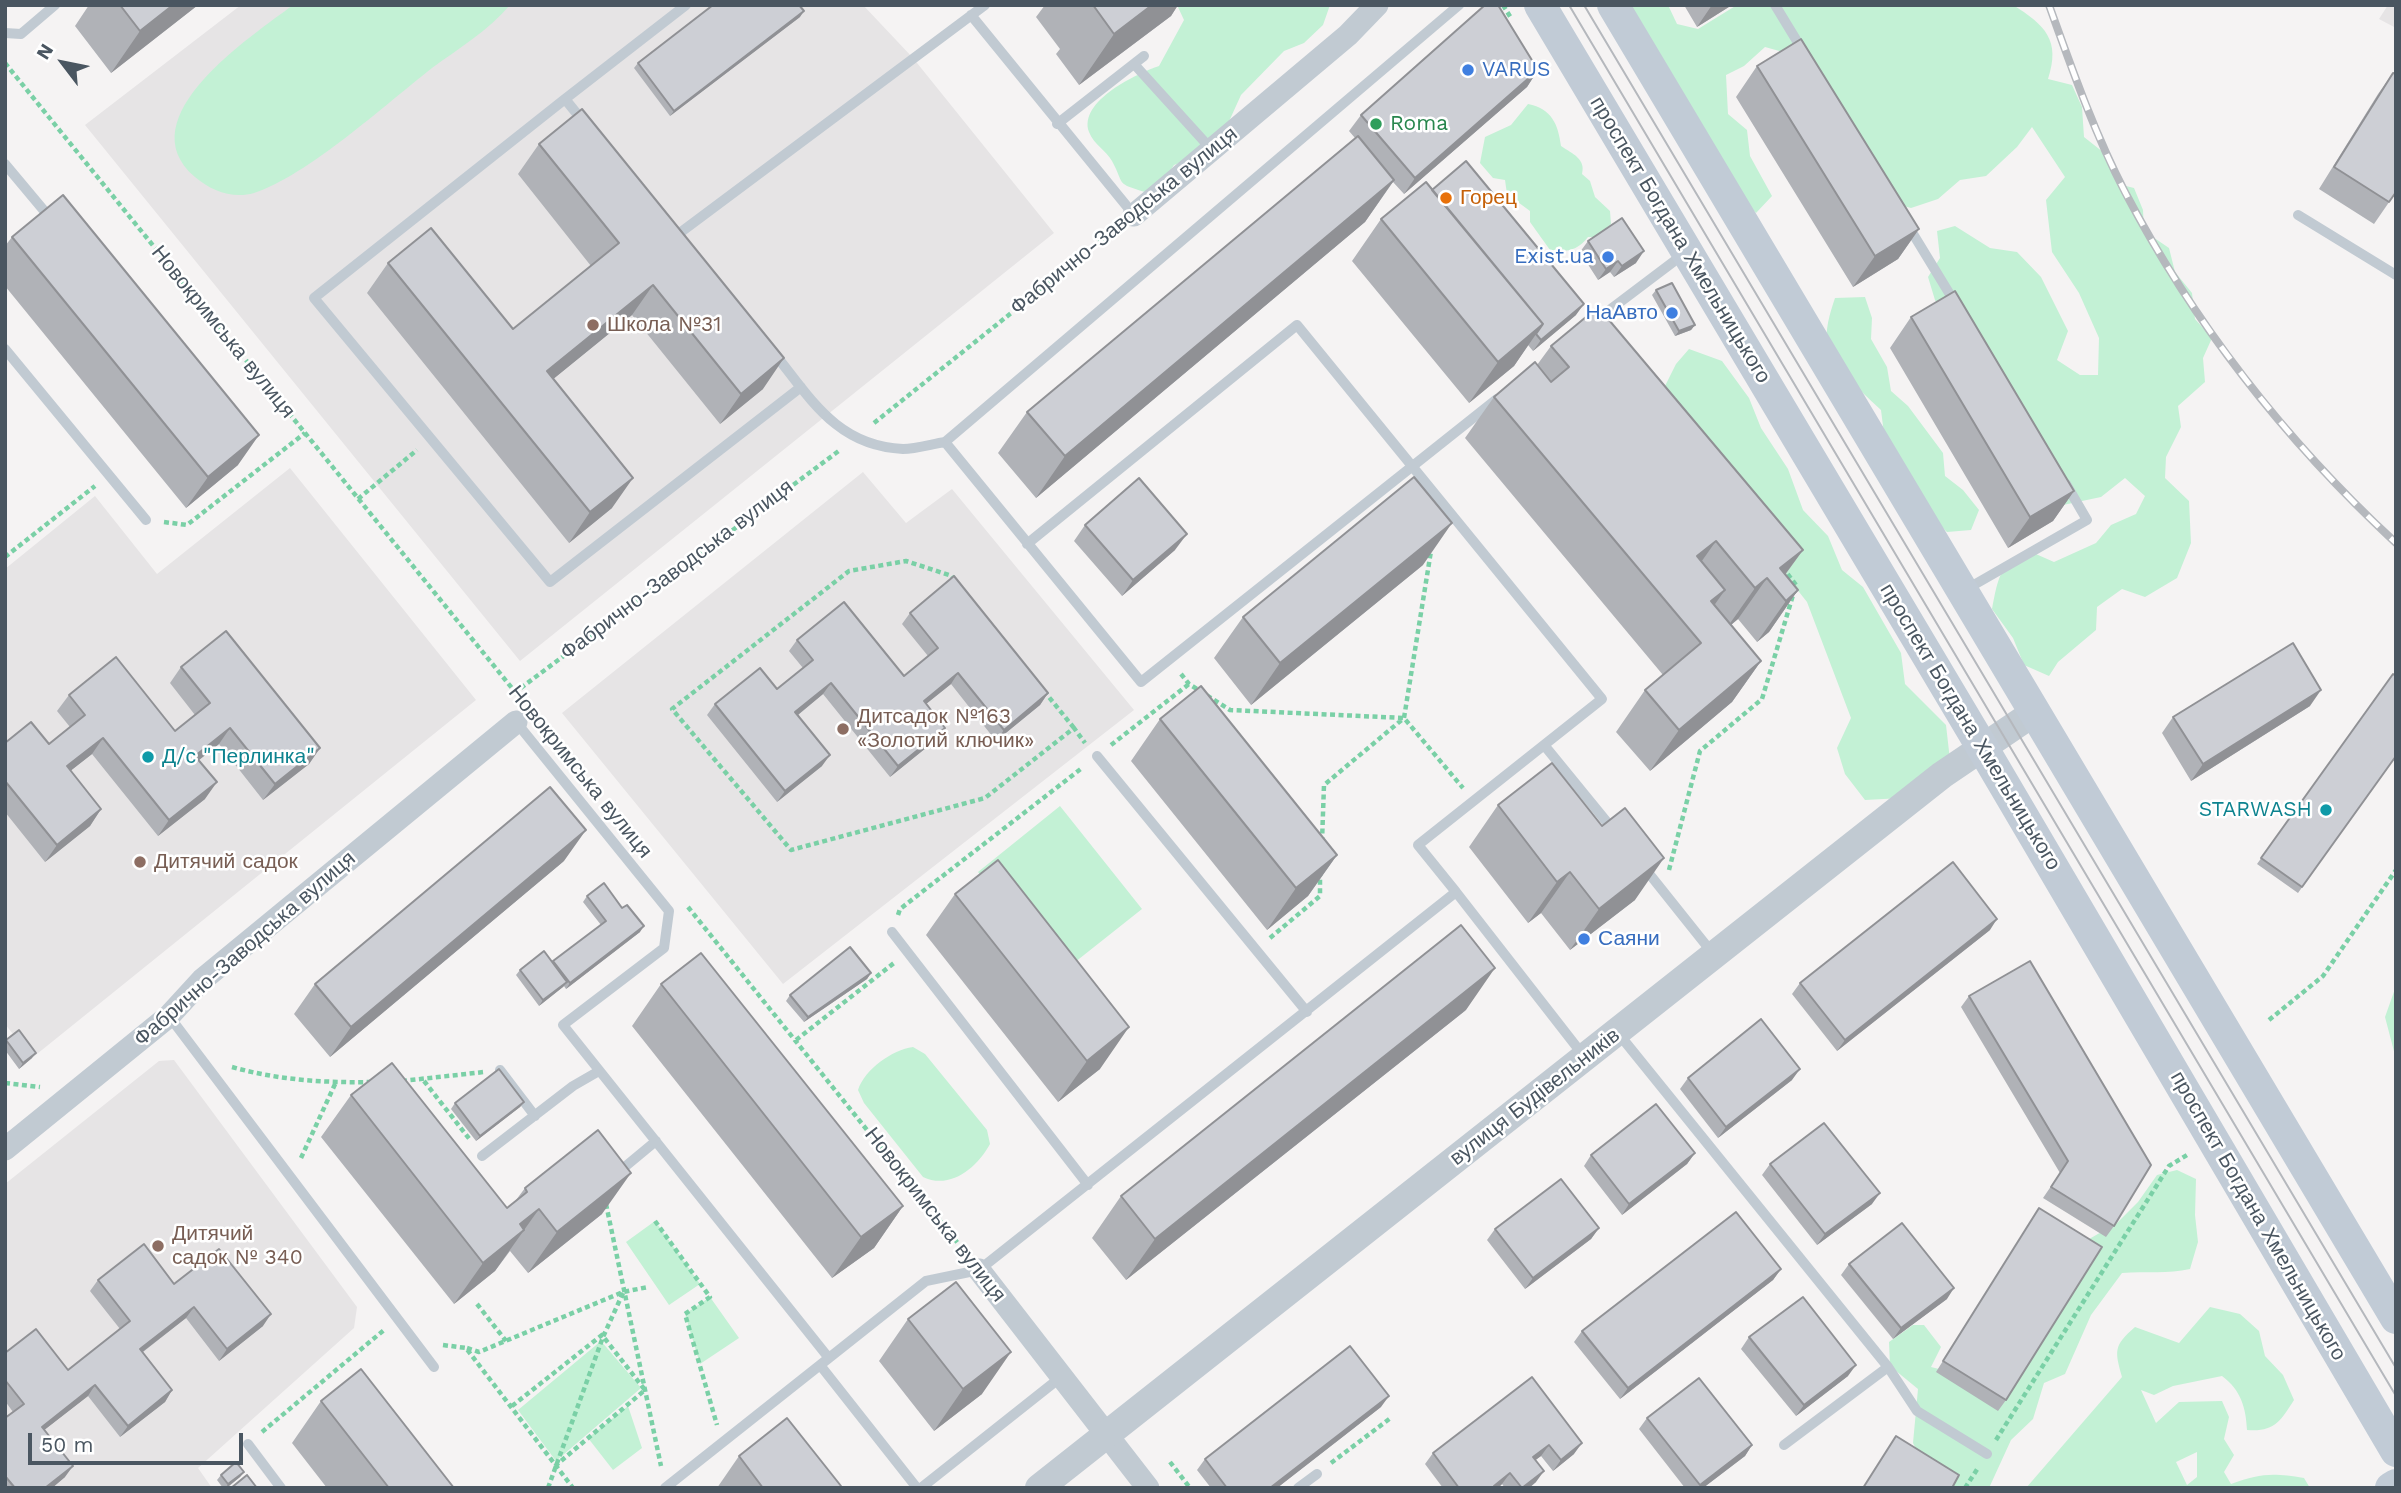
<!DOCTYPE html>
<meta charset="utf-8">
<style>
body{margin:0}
#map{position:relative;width:2401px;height:1493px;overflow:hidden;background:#f5f3f3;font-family:"Work Sans",sans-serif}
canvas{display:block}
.frame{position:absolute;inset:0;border:7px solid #4a5661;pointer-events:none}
.north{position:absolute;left:28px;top:28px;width:70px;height:70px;-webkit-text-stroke:5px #fff;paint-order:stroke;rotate:302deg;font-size:19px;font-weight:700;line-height:28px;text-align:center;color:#4a5661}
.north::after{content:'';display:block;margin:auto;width:24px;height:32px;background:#4a5661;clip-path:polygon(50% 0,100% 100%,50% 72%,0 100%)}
.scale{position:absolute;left:28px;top:1433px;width:215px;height:32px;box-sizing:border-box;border:4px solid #4a5661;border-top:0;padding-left:9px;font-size:21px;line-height:24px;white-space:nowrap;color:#4a5661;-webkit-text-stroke:5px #fff;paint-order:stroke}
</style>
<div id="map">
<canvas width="2401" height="1493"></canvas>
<div class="frame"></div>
<div class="north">N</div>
<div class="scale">50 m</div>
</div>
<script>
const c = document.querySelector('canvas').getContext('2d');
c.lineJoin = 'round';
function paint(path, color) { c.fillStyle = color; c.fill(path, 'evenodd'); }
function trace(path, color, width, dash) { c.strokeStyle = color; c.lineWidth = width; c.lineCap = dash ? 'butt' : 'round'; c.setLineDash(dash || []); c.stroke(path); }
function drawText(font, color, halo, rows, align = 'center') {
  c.font = font + ' "Work Sans",sans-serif'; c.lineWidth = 5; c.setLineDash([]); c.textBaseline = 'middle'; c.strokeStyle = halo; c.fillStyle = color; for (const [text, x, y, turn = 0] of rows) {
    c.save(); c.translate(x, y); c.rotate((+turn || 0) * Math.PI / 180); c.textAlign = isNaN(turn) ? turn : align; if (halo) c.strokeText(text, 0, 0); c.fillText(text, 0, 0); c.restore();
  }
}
const education = new Path2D(`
 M241,5h622l50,53 141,175 -534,428 -435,-536z
 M2388,5h8v23l-17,-9z
 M290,468l186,232 -444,358 -27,-34v-455l90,-73 62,78z
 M863,472l43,51 46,-34 182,221 -351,274 -221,-271z
 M174,1060l183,247 -3,21 -156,140 14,20h-207v-304l154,-123z`);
const green = new Path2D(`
 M293,5h217c-21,25 -52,44 -78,63 -46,36 -125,108 -178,125 -21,6 -43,-2 -59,-16 -69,-59 57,-141 98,-172z
 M1177,5h153l-7,20 -19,18 -20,8 -43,44 -15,33 -39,32 -13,5 -11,17 -18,10c-30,-9 -20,-7 -33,-31 -6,-11 -18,-16 -23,-29 -11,-31 49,-59 70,-66l25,-46z
 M1627,5h41l9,19 21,5 39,-24h276c32,20 48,35 35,74l24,6 10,22 2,30 24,19 10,28 16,4 9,22 1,21 25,17 6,24 17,21 3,26 17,19 -9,20 2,24 -27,24 3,21 -15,30 -1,21 24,23 2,42 -14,35 -32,19 -23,-8 -25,18 -1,23 -38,32 -9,14 -25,-11 -11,-27 -21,-29c6,-30 7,-46 37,-58l25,11 42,-19 15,-18 25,-11 9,-18 -20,-18 -24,19 -38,8 -128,-205 -7,-23 12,-19 -3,-27 18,-5 35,22 27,4 24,25 27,54 -11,29 23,15h18l1,-37 -20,-45 -27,-41 -6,-52 19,-23 -33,-50 -15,20 -31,29 -26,4 -22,19 -27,9 -37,-10 -84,-144 -25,-7 -21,19 -18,9 2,39 19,16 3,26 22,40 -16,17 -20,-21z
 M1528,104c24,5 30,20 33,42 12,8 25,13 21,28l8,7 5,16 15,14 1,13 -15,13h-8c-11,14 -21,15 -38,13l-20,-28v-11l-23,-17 -2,-14 -12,-2 -13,-15 5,-26 26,-12z
 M1865,297l7,21 -1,21 16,28 4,24 17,15 35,47 2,23 18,14 16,20 -8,20 -24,2 -16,-15 -47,-83 -3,-24c-14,-13 -48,-44 -53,-63 -4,-16 2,-34 7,-49z
 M1689,349l33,12 27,37 12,30 27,41 15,41 25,26 14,34 21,17 38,66 4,31 41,41 4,35 -48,38 -37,2 -20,-26 -8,-26 14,-30 -44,-116 -19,-24 -13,-28 -116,-152 17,-34z
 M1060,806l82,103 -82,65 -82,-102z
 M2396,986v73l-11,-42z
 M913,1047l12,7 62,76 3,14c-13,24 -40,46 -67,33l-59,-74 -6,-13c7,-21 34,-40 55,-43z
 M2177,1170l19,9 -1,36 3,27 -8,27c-22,5 -44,2 -68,4l-31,42 -26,59 -21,9 -11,36 -22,21 -22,48h-67l-1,-29 -8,-16 5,-54 -28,-23 -1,-24 24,-17h11l17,22 -10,20 24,6 122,-127 40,-23 21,-21 19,-27z
 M655,1221l45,63 -31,21 -43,-63z
 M710,1297l29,41 -39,26 -15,-50z
 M2210,1307l30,7 19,17 6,25 18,19 11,25c-14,22 -20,32 -47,30 -1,-22 -6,-40 -25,-54l-49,10 -19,9 -13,-5 15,33 23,-21 43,-1 7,16 -5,22 10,16 -10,17 7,12c30,-11 42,-11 73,-6l6,10h-284l96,-111c-7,-26 -9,-31 13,-50l44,16zM2197,1452v25l-10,8 -11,-23z
 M601,1341l40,47 -85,73 -38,-51z
 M628,1406l14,42 -29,22 -25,-32z`);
const path = new Path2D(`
 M1503,5l8,13
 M5,63l515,635
 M874,423l242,-194
 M358,499l59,-49
 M164,522l23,3 118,-92
 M5,557l90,-71
 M955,580l-3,-4 -46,-15 -57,10 -177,138 119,141 194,-52 89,-70 11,15
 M1181,674l8,10 41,26 174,8 59,70
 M1044,691l30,37
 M514,693l326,-243
 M1111,745l78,-61
 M1322,842l2,-57 80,-67 27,-167
 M1669,870l31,-119 62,-52 34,-114 -13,-17
 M688,907l277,345
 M898,915l2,-6 182,-141
 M1270,938l50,-42v-21
 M2269,1020l54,-44 73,-106
 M796,1040l98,-77
 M232,1067c46,13 93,16 141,15
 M402,1081l82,-9
 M424,1081l47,60
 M5,1083l35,4
 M301,1158l35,-76
 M606,1204l55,262
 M655,1221l55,76 -25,17 32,111
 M477,1304l29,37
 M443,1345l23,3 107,140
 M467,1348l12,4 144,-60 25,-5
 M512,1406l90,-71 43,55 -90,76
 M262,1432l122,-102
 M1996,1440l173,-274 18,-11
 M1170,1462l20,26
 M1331,1463l61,-46
 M548,1488l55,-151 20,-44
 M1965,1488l13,-20`);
const service = new Path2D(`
 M1775,5l28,46
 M971,15l163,200
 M5,33l16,1 34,-29
 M1134,64l78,86
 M565,99l121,-94
 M1057,124l87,-68
 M586,125l-21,-26 -251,199 236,284 251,-195
 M5,164l46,55
 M2298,215l98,60
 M1907,224l50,82
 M677,235l308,-230
 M1595,321l90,-68
 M5,349l141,171
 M774,353c37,46 63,93 129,96 13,0 29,-5 42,-7l514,-437
 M945,442l196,240 356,-283
 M1965,590l122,-70 -21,-36
 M516,722l153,189 -5,37 -101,77 265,332
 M1544,745l71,87
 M1097,756l210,256
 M1643,866l71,89
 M1456,892l127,163
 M892,932l196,253
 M169,1016l265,351
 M1618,1033l270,334 29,44 70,43
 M500,1070l35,46
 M482,1156l91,-70 26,-15
 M615,1175l41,-34
 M820,1365l97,123
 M248,1444l33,44
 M1784,1445l104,-78
 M665,1488l261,-207 53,-11 477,-378 -38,-47 184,-146 -305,-374 -270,219
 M921,1488l140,-111
 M1298,1488l19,-14`);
const minor = new Path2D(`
 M1134,215l214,-180 29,-30
 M5,1149l164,-133 33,-36 314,-258
 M979,1270l169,218`);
const tertiary = new Path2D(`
 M1039,1488l903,-713 93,-63`);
const secondary = new Path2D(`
 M1540,5l442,742 414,704
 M1613,5l783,1313
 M2391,1488l5,-3`);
const tram = new Path2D(`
 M1569,5l827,1391
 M1584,5l812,1363`);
const rail = new Path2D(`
 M2049,5c23,64 45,127 76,187 69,132 162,250 271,351`);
const wall = new Path2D(`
 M89,5h109l-87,68 -36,-47z
 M1045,5h133l-7,11 -92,69 -23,-31 4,-5 -24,-32z
 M1684,5h48l-35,22z
 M800,17l-130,99 -36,-48 4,-5z
 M1757,66l162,163 -21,30 -45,28 -117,-190z
 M1538,70l-11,17 -123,107 -11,-12 -28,40 -329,276 -38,-45 29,-41 328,-274 -6,-7 12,-16z
 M2393,73l3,119 -22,32 -55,-35 59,-95z
 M539,144l224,245 -43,35 -88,-109 -79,64 59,129 -43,35 -202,-250 21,-30 125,66 78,-63 -73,-92z
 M1432,190l144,125 -43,36 -5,-6 -14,21 -45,37 -117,-142 29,-42z
 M12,237l226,228 -52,43 -181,-222v-40z
 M1588,241l48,22 -22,14 -4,-5 -12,8 -18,-28z
 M1656,290l39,35 -4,5 -16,6 -23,-41z
 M1911,317l163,174 -21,30 -45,27 -118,-200z
 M1551,346l252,204 -18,25 13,15 -29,42 -12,10 -19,-23 -7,6 30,36 -29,41 -82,69 -34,-39 29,-42 18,-15 -198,-237 29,-41 43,-32z
 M1085,525l90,25 -53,46 -48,-55z
 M1423,565l-172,140 -37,-47 29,-41z
 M910,613l138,80 -8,12 -44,36 -45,-57 -25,20 11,35 -47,38 -67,-83 -25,21 24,51 -45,36 -70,-87 8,-11 62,-15 26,-21 -14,-17 8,-11 107,36 24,-20 -26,-32z
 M181,667l139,81 -11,16 -46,36 -44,-56 -20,16 6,39 -47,37 -66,-82 -22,17 31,38 -11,17 -45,36 -40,-50v-69l44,1 21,-17 -13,-16 12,-16 106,36 20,-16 -25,-32z
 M2393,674l3,82 -98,137 -41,-29z
 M2310,706l-119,75 -29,-48 11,-16z
 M1160,719l177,136 -29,41 -41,34 -136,-169z
 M1498,805l137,95 -65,50 -29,-37 -13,10 -59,-76z
 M564,861l-234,196 -36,-43 21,-30z
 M955,894l145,175 -42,33 -132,-167z
 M587,896l35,12 18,24 -74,57 -2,-3 -25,20 -23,-31 4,-5 32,-7 49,-38 -18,-23z
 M1990,930l-153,121 -45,-57 8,-11z
 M871,973l-4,6 -63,43 -18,-21 4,-6z
 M661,984l242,222 -29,42 -42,30 -200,-252z
 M1969,996l145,230 -8,11 -63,-39 17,-25 -99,-166z
 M1466,1010l-340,270 -34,-42 29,-42z
 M19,1030l13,28 -13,11 -14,-19v-9z
 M1688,1078l104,2 -74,58 -38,-49z
 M351,1095l156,113 9,-8 9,-12 77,26 -74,59 -18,-22 -15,20 -41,33 -133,-167z
 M524,1102l-4,5 -44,34 -25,-32 4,-6z
 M1695,1153l-8,11 -65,51 -38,-49 7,-11z
 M1770,1164l102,40 -55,41 -55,-70z
 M2039,1208l-33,192 -8,11 -62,-39z
 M1599,1228l-8,11 -66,50 -38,-49 8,-11z
 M1849,1264l98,35 -54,40 -52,-64z
 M1781,1269l-8,11 -153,119 -46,-57 8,-11z
 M98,1280l76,4 89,42 -44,35 -33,-43 -43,34 29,38 -7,12 -45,35 -32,-41 -44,34 21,47 -13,11h-47v-70l8,-6 -8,-11v-48l63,17 52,-41 -30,-38z
 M908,1319l74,75 -48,37 -55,-70z
 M1749,1337l99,39 -52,40 -55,-67z
 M1532,1377l42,77 -21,17 -12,-15 -6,4 1,22 -7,6h-24l-3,-4 -4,4h-55l-18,-24 8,-11z
 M321,1401l133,87h-127l-35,-45z
 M1381,1407l-104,81h-66l-14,-18 8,-11z
 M1647,1418l105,27 -7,11 -42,32h-18l-46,-59z
 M739,1456l100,32h-122z
 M244,1472l-4,5 -13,11h-4l-6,-8 4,-5z`);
const shadedWall = new Path2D(`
 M173,5h25l-87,68 29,-42z
 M1152,5h26l-7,11 -92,69 35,-51z
 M1712,5h20l-35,22z
 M804,11l-4,6 -130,99 4,-5z
 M1538,70l-11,17 -123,107 11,-16z
 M1394,180l-29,42 -329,276 29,-42z
 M1919,229l-21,30 -45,28 22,-31z
 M1644,251l-8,12 -22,14 8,-11z
 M1618,261l-8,11 -12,8 8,-11z
 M653,285l-21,30 -107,87 22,-31z
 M1584,304l-8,11 -43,36 8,-11z
 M1543,324l-29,42 -45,37 29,-41z
 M1695,325l-4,5 -16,6 4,-5z
 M784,358l-21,31 -43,35 21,-30z
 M259,435l-21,30 -52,43 22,-31z
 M633,478l-21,30 -43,35 21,-31z
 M2074,491l-21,30 -45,27 22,-31z
 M1452,523l-29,42 -172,140 29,-42z
 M1187,534l-12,16 -53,46 11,-16z
 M1716,541l-29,41 10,-26z
 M1803,550l-28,38 5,-20z
 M1767,578l-29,41 -12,10 29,-41z
 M1725,590l-29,41 15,-30z
 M1798,590l-29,42 -12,10 29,-41z
 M1761,661l-29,41 -82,69 29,-41z
 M958,673l-7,11 -35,28 8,-11z
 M831,683l-8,11 -35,29 7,-11z
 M2321,690l-11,16 -119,75 12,-17z
 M1048,693l-8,12 -44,36 8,-11z
 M230,728l-11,16 -35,28 11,-16z
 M945,728l-8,11 -47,38 8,-11z
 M103,738l-11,16 -37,29 12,-17z
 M320,748l-11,16 -46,36 12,-16z
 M830,755l-8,11 -45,36 8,-11z
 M217,782l-12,17 -47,37 11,-16z
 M101,809l-11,17 -45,36 12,-17z
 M586,830l-22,31 -234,196 21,-30z
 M1337,855l-29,41 -41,34 29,-42z
 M1664,858l-29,42 -65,50 29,-41z
 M1570,872l-29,41 -13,10 29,-41z
 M1997,919l-7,11 -153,121 8,-11z
 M644,926l-4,6 -74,57 4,-6z
 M1495,968l-29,42 -340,270 29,-41z
 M871,973l-4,6 -63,43 4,-5z
 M567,982l-4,5 -24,19 4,-6z
 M1129,1027l-29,42 -42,33 29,-41z
 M36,1053l-4,5 -13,11 4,-6z
 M1800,1069l-8,11 -74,58 8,-11z
 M524,1102l-4,5 -44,34 4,-5z
 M1695,1153l-8,11 -65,51 7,-11z
 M631,1173l-29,41 -74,59 29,-41z
 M1880,1193l-8,11 -55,41 8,-11z
 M903,1206l-29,42 -42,30 29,-41z
 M539,1209l-44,62 -41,33 29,-41 37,-39z
 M1599,1228l-8,11 -66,50 8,-11z
 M1781,1269l-8,11 -153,119 8,-11z
 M1954,1288l-7,11 -54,40 8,-11z
 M194,1307l-8,11 -54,42 8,-11z
 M271,1314l-8,12 -44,35 8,-12z
 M1011,1352l-29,42 -48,37 29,-42z
 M1856,1365l-8,11 -52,40 8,-11z
 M95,1385l-7,11 -54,42 8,-11z
 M172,1390l-7,12 -45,35 8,-11z
 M1389,1396l-8,11 -104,81h-7z
 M1582,1443l-8,11 -21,17 8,-11z
 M1549,1445l-8,11 -16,12 8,-11z
 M1752,1445l-7,11 -42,32h-5l2,-3z
 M73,1466l-8,11 -13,11h-7z
 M1544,1471l-8,11 -7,6h-7z
 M244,1472l-4,5 -14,11 2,-4z
 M1510,1473l-8,11 -4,4h-6z`);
const building = new Path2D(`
 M120,5h53l-33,26z
 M713,5h86l5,6 -130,100 -36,-48z
 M1093,5h59l-38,29z
 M1485,5h13l40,65 -123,108 -54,-63z
 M1801,39l118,190 -44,27 -118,-190z
 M2393,73l3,1v118l-7,10 -55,-35z
 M582,109l202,249 -43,36 -88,-109 -106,86 86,107 -43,34 -202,-249 43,-35 82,101 106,-86 -80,-99z
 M1358,136l36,44 -329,276 -38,-44z
 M1466,161l118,143 -43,36 -5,-6 7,-10 -111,-134z
 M1426,182l117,142 -45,38 -117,-143z
 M63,195l196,240 -51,42 -196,-240z
 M1622,218l22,33 -22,15 -4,-5 -12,8 -18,-28z
 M1672,283l23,42 -16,6 -23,-41z
 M1955,291l119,200 -44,26 -119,-200z
 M1598,307l205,243 -23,18 18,22 -12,11 -19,-23 -12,10 -39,-47 -19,15 28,34 -14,11 50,60 -82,69 -34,-40 56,-47 -207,-246 41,-35 16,20 18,-15 -18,-21z
 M1414,477l38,46 -172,140 -37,-46z
 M1139,478l48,56 -54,46 -48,-55z
 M954,576l94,117 -44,37 -46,-57 -34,28 21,27 -47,38 -67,-83 -36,29 35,43 -45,36 -70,-87 45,-36 17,21 36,-29 -16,-20 47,-38 60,74 34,-28 -28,-35z
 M226,631l94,117 -45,36 -45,-56 -35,28 22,26 -48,38 -66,-82 -36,28 34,43 -44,36 -52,-64v-38l26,-21 18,22 36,-29 -16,-20 47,-38 59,74 35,-28 -29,-36z
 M2293,643l28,47 -118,74 -30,-47z
 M2393,674l3,2v80l-94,131 -41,-29z
 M1201,686l136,169 -41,33 -136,-169z
 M1552,763l50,63 23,-18 39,50 -65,51 -29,-37 -13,10 -59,-77z
 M550,787l36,43 -235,197 -36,-43z
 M998,860l131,167 -42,34 -132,-167z
 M1953,862l44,57 -152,121 -45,-57z
 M604,883l18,25 5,-3 17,21 -74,57 -17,-22 53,-40 -19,-25z
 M1461,925l34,43 -340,271 -34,-43z
 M850,947l21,26 -63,44 -18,-22z
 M544,951l23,31 -24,18 -23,-30z
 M701,953l202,253 -42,31 -200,-253z
 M2030,961l121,204 -37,61 -63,-39 17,-26 -99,-165z
 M1761,1019l39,50 -74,58 -38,-49z
 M19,1030l17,23 -13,10 -17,-23z
 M392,1063l115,145 20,-16 -2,-4 73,-58 33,43 -74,59 -18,-23 -19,15 4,6 -41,33 -132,-168z
 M499,1069l25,33 -44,34 -25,-33z
 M1656,1104l39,49 -66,51 -38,-49z
 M1824,1123l56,70 -55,41 -55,-70z
 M1561,1179l38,49 -66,50 -38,-49z
 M2039,1208l63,39 -96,153 -63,-39z
 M1736,1212l45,57 -153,119 -46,-57z
 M1902,1223l52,65 -53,40 -52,-64z
 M144,1244l30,40 45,-35 52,65 -44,35 -33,-42 -54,42 32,41 -44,36 -33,-41 -53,42 31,39 -28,22h-30l-10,-12v-58l19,-14 -19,-24v-27l31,-24 32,41 62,-49 -32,-41z
 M956,1282l55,70 -48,37 -55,-70z
 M1803,1297l53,68 -52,40 -55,-68z
 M1350,1346l39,50 -119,92h-43l-22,-29z
 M361,1369l93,119h-65l-68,-87z
 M1532,1377l50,66 -21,17 -12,-15 -16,12 11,14 -22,17 -12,-15 -16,13 1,2h-36l-26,-35z
 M1699,1378l53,67 -52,40 -53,-67z
 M787,1418l54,68 -3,2h-75l-24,-32z
 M1896,1436l63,39 -7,13h-89z
 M236,1462l8,10 -16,12 -7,-9z
 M247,1475l10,13h-26z`);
const markers = [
 [1468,70,7,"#3f7fe0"],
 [1376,124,7,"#2e9e5b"],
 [1446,198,7,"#e8710a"],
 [1608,257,7,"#3f7fe0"],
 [1672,313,7,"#3f7fe0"],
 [593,325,7,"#8d6e63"],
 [843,729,7,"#8d6e63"],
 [148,757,7,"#0f9aa8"],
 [2326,810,7,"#0f9aa8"],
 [140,862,7,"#8d6e63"],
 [1584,939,7,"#3f7fe0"],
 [158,1246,7,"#8d6e63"]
];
const shopNames = [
 ["VARUS",1482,70],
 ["Exist.ua",1594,257,"right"],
 ["НаАвто",1658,313,"right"],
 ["Саяни",1598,939]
];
const leisureNames = [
 ["Roma",1390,124]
];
const foodNames = [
 ["Горец",1460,198]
];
const streetNames = [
 ["Фабрично-Заводська вулиця",1124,221,-39],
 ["проспект Богдана Хмельницького",1680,240,59],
 ["Новокримська вулиця",223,332,51],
 ["Фабрично-Заводська вулиця",677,570,-37],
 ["проспект Богдана Хмельницького",1970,727,59],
 ["Новокримська вулиця",580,772,51],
 ["Фабрично-Заводська вулиця",245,949,-41],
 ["вулиця Будівельників",1535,1097,-38],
 ["Новокримська вулиця",935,1215,52],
 ["проспект Богдана Хмельницького",2258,1216,60]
];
const educationNames = [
 ["Школа №31",607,325],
 ["Дитсадок №163",857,717],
 ["«Золотий ключик»",857,741],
 ["Дитячий садок",154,862],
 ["Дитячий",172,1234],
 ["садок № 340",172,1258]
];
const cultureNames = [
 ["Д/с \"Перлинка\"",162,757],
 ["STARWASH",2312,810,"right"]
];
paint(education, '#e6e4e5');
paint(green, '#c3f1d5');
trace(path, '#7ad0a6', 4.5, [5, 3.5]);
trace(service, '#c1cad2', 10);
trace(minor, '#c1cad2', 23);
trace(tertiary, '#c1cad2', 28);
trace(secondary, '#c1cbd6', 32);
trace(tram, '#b5b8bd', 2);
trace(rail, '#b5b8bd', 8);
trace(rail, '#fff', 5, [16]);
paint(wall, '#b0b2b7');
paint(shadedWall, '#909195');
paint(building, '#cdcfd5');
trace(building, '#909195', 2);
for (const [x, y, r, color] of markers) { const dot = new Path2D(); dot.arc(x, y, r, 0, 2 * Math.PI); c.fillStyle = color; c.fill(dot); trace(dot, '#fff', 2.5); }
drawText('21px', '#366cbe', '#fff', shopNames, 'left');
drawText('21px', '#27864d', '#fff', leisureNames, 'left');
drawText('21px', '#c56008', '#fff', foodNames, 'left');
drawText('21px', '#4a5661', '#fff', streetNames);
drawText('21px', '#785e54', '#fff', educationNames, 'left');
drawText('21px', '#0d838f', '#fff', cultureNames, 'left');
</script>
